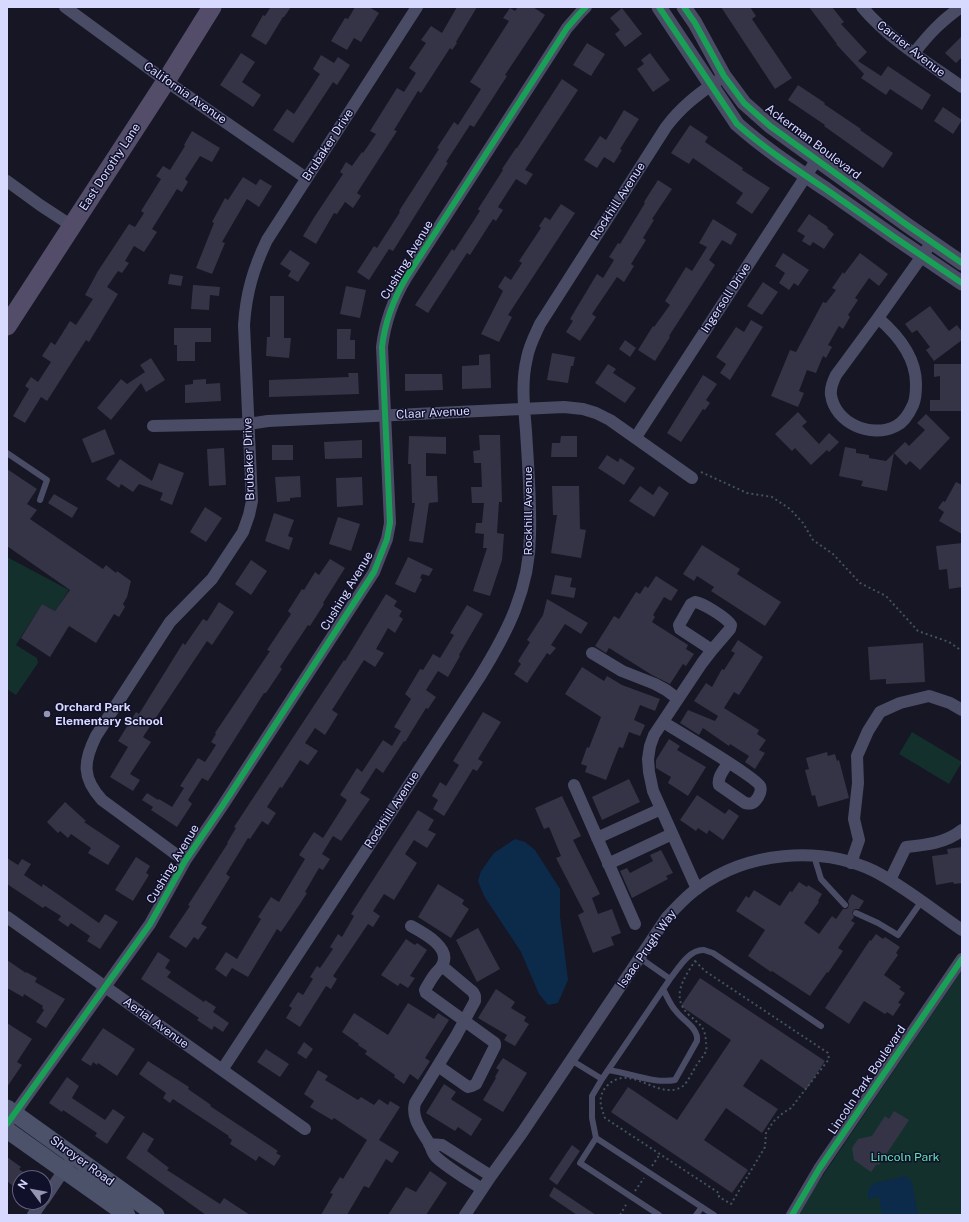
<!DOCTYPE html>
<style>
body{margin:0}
#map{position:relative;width:969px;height:1222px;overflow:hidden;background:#161624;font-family:"Public Sans",sans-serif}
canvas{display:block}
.frame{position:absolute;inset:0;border:8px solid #d8d9ff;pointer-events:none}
.north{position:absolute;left:12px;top:1170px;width:40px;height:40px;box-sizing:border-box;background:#10102a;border:1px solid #60607f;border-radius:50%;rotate:302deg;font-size:11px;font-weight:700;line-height:16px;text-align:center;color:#d8d9ff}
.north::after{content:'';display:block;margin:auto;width:14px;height:18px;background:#9495b2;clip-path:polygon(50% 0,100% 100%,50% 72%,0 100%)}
</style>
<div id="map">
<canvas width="969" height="1222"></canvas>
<div class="frame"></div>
<div class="north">N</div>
</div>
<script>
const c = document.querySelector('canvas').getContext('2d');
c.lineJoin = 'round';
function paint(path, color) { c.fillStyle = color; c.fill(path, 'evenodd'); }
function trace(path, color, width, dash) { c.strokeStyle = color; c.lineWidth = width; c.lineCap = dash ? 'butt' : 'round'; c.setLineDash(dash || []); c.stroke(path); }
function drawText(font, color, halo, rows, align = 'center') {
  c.font = font + ' "Public Sans",sans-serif'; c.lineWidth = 3; c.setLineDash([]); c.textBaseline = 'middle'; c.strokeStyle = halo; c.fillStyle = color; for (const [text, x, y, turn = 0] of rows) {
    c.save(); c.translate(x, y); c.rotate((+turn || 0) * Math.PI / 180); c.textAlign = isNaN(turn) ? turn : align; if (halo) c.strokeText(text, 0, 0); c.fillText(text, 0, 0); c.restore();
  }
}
const green = new Path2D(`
 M7,557l62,33 -14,21 -13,-7 -26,41 21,13 1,5 -22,32 -9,-6z
 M912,732l50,30 -13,22 -50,-30z
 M962,970v245h-164l13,-22z`);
const water = new Path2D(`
 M515,839l10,3 10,8 25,39v27l8,64 -10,23 -10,2 -9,-11 -18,-42 -37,-56 -6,-15 3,-10 13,-18z
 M906,1176l6,6 6,33h-36l-3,-18 -11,2v-9l6,-7z`);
const building = new Path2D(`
 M268,7h23l-7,10h-1l-17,28 -15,-9 12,-21 2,1 5,-8z
 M355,7h14l10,6 -18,29 -7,-4 -7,12 -16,-9 14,-23 3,1z
 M457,7h20l-21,35 1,1 -5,7 -2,-2 -29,45 -3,-2 -24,39 3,1 -40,62 4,3 -8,12 -8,-6 -8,12 -3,-1 -18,31 -13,-8 12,-20 28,-42 -3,-2 6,-10 6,4 10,-14 1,1 13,-19 -6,-3 27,-43 7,4 12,-19 -7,-5 17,-25 -5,-3 10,-14 11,7z
 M518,7h15l12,8 -40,60 2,1 -33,51 -4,-2 -24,37 2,1 -55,88 -4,-2 -20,31 -12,-8 17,-26 3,2 23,-36 -1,-1 40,-62 -2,-1 17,-26 4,3 23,-36 -11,-7 39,-61 -6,-3 7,-10 5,3z
 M721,7h29l6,9 -4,3 40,59 -17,11z
 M809,7h23l12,15 -3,2 26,28 -9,9 23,15 7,-10 43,29 -9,15 -32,-21 -4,6 -25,-17 3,-4 -28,-30h1z
 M622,8l20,26 -17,13 -10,-13 5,-4 -10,-12z
 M962,36v21l-6,6 -11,-10z
 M587,43l18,11 -14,22 -18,-11z
 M241,53l14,9 -13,20 19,13 -8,12 -33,-22z
 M650,53l20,27 -17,12 -16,-23 7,-5 -3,-4z
 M321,55l13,8 4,-6 12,8 -13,20 -4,-3 -40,61 -20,-13 14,-21 7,5 26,-40 -7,-5z
 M562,79l16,11 -53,80 8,4 -7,11 -10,-6 -18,28 5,3 -7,11 -3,-2 -23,36 -3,-2 -39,60 -13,-8 37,-56 2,2 26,-40 -2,-2 25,-39 -1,-1 14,-21h1z
 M798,85l27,18 -1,1 37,25 -1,1 33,23 -10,15 -59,-42 1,-1 -37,-25z
 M943,107l19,13 -9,14 -19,-13z
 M624,110l15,9 -19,30 2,1 -8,13 -10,-6 -7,11 -13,-8 16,-24 6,4z
 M690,125l18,12 -3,5 38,26 -1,2 28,18 -18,26 -16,-11 7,-10 -50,-35 -4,6 -18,-11z
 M192,131l28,17 -8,14 -12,-6 -15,23 3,3 -6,10 -5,-3 -25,40 5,3 -13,20 -10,-6 -9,15 4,2 -7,10 -4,-2 -11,16 11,7 -29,48 -3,-2 -39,61 -6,-4 -16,26 -12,-7 16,-27 -4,-3 6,-9 7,5 13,-20 -9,-6 9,-14 4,3 15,-24 6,4 17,-26 -8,-4 13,-24 31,-47 6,3 9,-14 -3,-2 20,-32 -5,-3 7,-10 7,4 15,-24 -1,-1z
 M243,177l13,8 4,-6 12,7 -13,21 -12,-8 -25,43 3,1 -13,31 -16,-6 18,-45 -2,-1 13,-24 3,2z
 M658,180l14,9 -20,30 2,1 -11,18 3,2 -15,24 3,2 -10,16 -7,-5 -25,37 4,3 -16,24 -14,-9 7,-11 -3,-2 27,-45 6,4 11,-18 -5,-3 9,-14 2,1 25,-41 -1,-1z
 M561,204l14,9 -67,102 4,2 -13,25 -18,-8 22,-43 -5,-4 7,-11 6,4 11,-17 -3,-2 22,-33 -2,-2 6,-9 5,3z
 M809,214l19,13 -1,1 7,6 -10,15 -11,-7 -3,4 -8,-5 3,-5 -8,-5z
 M713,219l24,15 -6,11 -9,-5 -13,20 6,5 -46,71 1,1 -15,24 -17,-11 15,-24 1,1 16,-22 -5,-4 21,-34 6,4 15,-24 -8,-4z
 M290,250l20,13 -12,19 -10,-6 3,-5 -11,-7z
 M783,253l26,17 -11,16 -4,-3 -5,7 -10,-7 6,-10 -10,-7z
 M860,253l28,21 -9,12 -10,-8 -14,20 3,2 -10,15 2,2 -7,12 -4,-3 -11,19 4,2 -6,11 -3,-2 -7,17 -9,-3 -8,21 5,2 -6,14 -27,-11 19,-46 6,2 27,-50 3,1 10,-13 -4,-2 11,-16 1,2z
 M170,274l13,2 -2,10 -13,-2z
 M763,282l15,10 -16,23 -15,-9z
 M193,285l27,2 -1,9 -9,-1 -1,15 -18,-1z
 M346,286l20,4 -6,28 -20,-4z
 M270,296h14v42h7l-2,20 -23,-2 1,-19h3z
 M930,306l19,25 8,-6 5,7v8l-28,21 -8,-11 4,-3 -13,-17 -5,3 -7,-9z
 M751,320l12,7 -33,53 -10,-7 6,-9 -10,-7 20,-30 8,5z
 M174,328h37v14h-16v19h-18v-16h-3z
 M337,329h14l-1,11h5v19h-18z
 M625,340l11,8 -6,9 -11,-8z
 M552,353l23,4 -2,9h-2l-3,17 -21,-3z
 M490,354l1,34 -29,1v-23l17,-1v-10z
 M151,358l14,22 -19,12 -5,-9 -30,37 -14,-12 24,-29 6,5 18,-12 -5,-7z
 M608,364l8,5 -3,4 23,15 -11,15 -30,-20z
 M934,364h28v47h-32v-11h10v-24l-6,1z
 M348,373h10l1,21 -90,3v-17l80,-3z
 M405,374h37l1,16 -38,1z
 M703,375l14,9 -11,16 4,3 -5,7 -2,-1 -22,33 -14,-9z
 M206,379v5l14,-1 1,18 -36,2v-18l8,-1v-4z
 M798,412l9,10 -5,4 17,18 10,-11 10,9 -10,10 -2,-2 -16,15 -16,-17 -3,3 -17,-17z
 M926,414l24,24 -30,32 -10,-9 -4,4 -12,-12 -7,38 -26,-5 2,-5 -24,-5 6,-29 11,2v4l13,2v3l17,3 19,-19 4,4 16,-16 -8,-7z
 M105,429l10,25 -23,9 -10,-24z
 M479,435h21l2,67h-3l-2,31 7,1 -2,26 -12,36 -17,-5 14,-43h-4l1,-14 -9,-1 1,-10h6l2,-20h-12l-1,-16h11l-1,-24h-7l-1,-12 7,-1z
 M409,436l37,1v17l-20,-1v23h11l1,26 -9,1 -6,40 -14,-2 6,-38h-3l-1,-39h-3z
 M561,436h16v21h-26l1,-14h8z
 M362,440v18l-37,1 -1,-17z
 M272,445h21v15h-21z
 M224,448l2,37 -17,1 -2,-37z
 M607,455l11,7 2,-4 15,10 -11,17 -26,-17z
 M120,459l32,22 7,-18 25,10 -12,32 -12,-5 3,-7 -24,-9 -6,8 -12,-8 -2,4 -13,-9z
 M7,469l30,20 -10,15 10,6 -7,9 73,50 3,-4 10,8 1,-2 14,10 -4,16 -4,7 2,3 -6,10 -5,-3 -18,29 -27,-17 -19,31 -29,-19 21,-34 13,7 15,-21 -63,-44z
 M300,476l1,21 -11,1v3l-13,1 -2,-25z
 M362,477l1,28 -26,2 -1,-29z
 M956,482l6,3v49l-23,-13 5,-9 -6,-4 5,-7 2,1z
 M552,486h27l1,43 6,1 -5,28 -30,-5 6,-38h-4z
 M640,486l13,9 6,-9 10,7 -15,24 -25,-16z
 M54,494l24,14 -6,10 -24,-15z
 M205,507l17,11 -16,24 -16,-10z
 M274,513l20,7 -6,16 5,2 -4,12 -24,-9z
 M338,517l22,7 -9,27 -22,-7z
 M962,543v44l-13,2 -2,-20 -8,1 -3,-24z
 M702,545l38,24 -3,5 44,28 -16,24 -54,-35 3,-4 -17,-11 -3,5 -11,-7z
 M408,557l25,12 -4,7 -7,-2 -2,4 2,1 -7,14 -20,-9z
 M330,559l15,9 -22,35 1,1 -14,22 -2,-1 -28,42 2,2 -16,24h-2l-56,88 -6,-3 -14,22 4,4 -15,23 -26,-17 2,-3 -11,-7 5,-7 11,7 1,-1 13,8 12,-19 -4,-2 18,-28 7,4 11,-17 -5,-3 5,-8 -1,-1 55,-82 -3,-1 24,-36 -3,-3 14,-22 2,1 11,-18 4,3z
 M251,560l16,11 -16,24 -16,-11z
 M555,575l17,3 -2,9 6,1 -2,10 -23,-4z
 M656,576l22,14 -7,11 -7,-4 -11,18 2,2 -3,5 36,23 -2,4 8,5 -8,12 -3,-2 -13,20 -18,-9 -43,-27 -3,5 -11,-7 19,-30 5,3 17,-27 4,2 5,-8 3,2z
 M386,594l11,7 -3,5 8,5 -3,5 4,3 -8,14 -7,-5 -12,21 8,4 -9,14 -11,-7 -32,50 6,4 -13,21 -10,-7 -10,15 13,8 -10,14 -8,-5 -18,28 -2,-1 -13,20 9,6 -8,12 -6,-4 -12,18 -2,-1 -22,36 4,3 -29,47 6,3 -9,13 -4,-3 -8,11 -17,-11 21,-31 -2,-1 40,-62h-1l9,-15 -2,-1 110,-167 1,1z
 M547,599l41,24 -7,11 -16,-10 -14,21 5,3 -6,7 -3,-2 -20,30 -13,-9 7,-10 -3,-3 12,-19 -3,-2 16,-25z
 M219,602l15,10 -22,33 -5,-4 -64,96 8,5 -21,32 10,6 -7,11 -23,-14 18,-30 -10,-6 18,-29 3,2 44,-71 2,2 18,-26 4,2z
 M467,605l16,9 -24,41 1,1 -12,21 -10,-6 -12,19 10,7 -8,12 -2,-1 -21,34 -1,-1 -21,32 -7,-5 -16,25 10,6 -29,42 -8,-5 -11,18 8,5 -7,11 -4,-2 -14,24 2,1 -7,11 -19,28 -4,-3 -29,48 -16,-9 -6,9 -11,-8 11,-17 11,7 24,-40 -3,-2 13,-20 8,5 26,-43 -6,-4 15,-23 9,6 24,-38 -7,-5 17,-27 5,4 21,-32 9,6 9,-15 -7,-4 17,-28 -6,-5 15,-25 3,1 10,-16 7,4 14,-23 -4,-2z
 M738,640l25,17 -24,38 -5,-3 -10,16 35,22 -2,4 9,6 -7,10 6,3 -10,16 -10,-7 4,-6 -19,-12 -1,2 -26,-18 -4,7 -19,-12 8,-13 27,11 3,-5 -24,-15 12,-18 6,4 10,-18 2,1 11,-17 -4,-2z
 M923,643l2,39 -39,2v-5l-16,1 -2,-33z
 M582,667l22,14 3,-5 15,9 38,14 -5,12 -15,-6 -6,15 11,5 -5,11 -11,-4 -6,16 -4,-1 -13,33 -21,-8 2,-6 -6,-2 6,-17 2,1 12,-31 -36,-23z
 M483,712l18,10 -23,37 5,3 -6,9 -4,-2 -29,47 -11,-7 5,-9 -6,-4 8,-14 6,4 13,-21 -6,-4z
 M669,739l11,7 -3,4 29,17 -18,29 -20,-13 3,-6 -15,-9v-8z
 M827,752l1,4 7,-2 2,7 2,-1 10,38 -31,9 -3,-12 -3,1 -7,-26 4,-1 -3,-11z
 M629,779l11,23 -38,18 -10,-23z
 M697,795l28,19 4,-5 10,7 -16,24 -14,-10 -2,4 -9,-6 -2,3 -16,-11z
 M562,796l19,40 -8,4 27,54 -8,4 6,16 14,-5 9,24 -10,4 3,8 -21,8 -15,-38 6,-3 -28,-54 5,-2 -12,-29 -5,2 -9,-21z
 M65,802l21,19 -2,1 36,24 -12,19 -20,-12 3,-5 -20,-14 -3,4 -8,-7 -2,2 -11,-11z
 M418,810l16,10 -6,10 8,4 -9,14 -13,-8 -9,14 12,9 -23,37 -10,-6 -11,17 7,5 -7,11 -5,-3 -35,52 4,3 -6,10 -5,-3 -26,41 -14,-9 6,-10 -3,-2 9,-14 5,3 10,-16 -3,-2 7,-11 3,2 13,-19 -3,-2 8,-13 4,3 12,-21 -3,-2z
 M962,847v36l-8,1 -1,-2 -17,3 -4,-29 16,-2 -1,-5z
 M661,850l12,23 -7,3 2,3 -36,19 -12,-27 7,-3 3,5 23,-12 -3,-6z
 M136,857l14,9 -4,7 3,2 -16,26 -18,-11z
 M7,858l11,7 4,-6 9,5 -7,11 18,12 1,-3 56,39 6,-9 13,8 -18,27 -13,-8 3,-5 -19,-13 -3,4 -10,-7 3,-4 -16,-10 -2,2 -36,-24z
 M799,882l8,5 1,-2 14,9 -4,7 1,1 -15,21 15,11 13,-18 4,3 7,-10h3l2,-1 1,-4 -1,-3 4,-7 12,7 -5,8h-4l-3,3 2,5 -3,4 4,2 -17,25 5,3 -15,22 -1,-1 -17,24 -38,-25 -1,1 -23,-16 17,-26 -29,-19 10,-15 3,2 5,-8 26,16 10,-15 2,1z
 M438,884l26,16 -2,4 7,5 -18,29 -33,-21z
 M478,928l22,41 -23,13 -21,-42z
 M876,934l7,5 2,-2 15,10 -4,6 2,2 -14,20 17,12 -2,2 6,4 -7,10 3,1 -8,12 -6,-4 -2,2 -21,-13 -15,23 -24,-16 45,-68 1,1z
 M406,939l9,6 2,-2 10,7 -17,26 5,2 -7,10 -8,-5 -2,3 -17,-11z
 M158,952l12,8 -5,8 6,4 -4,5 37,25 1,-2 11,7 -3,5 16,11 -6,9 -9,-6 -2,4 -15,-10 2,-2 -58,-39z
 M7,960l19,13v-1l11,6 -2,4 30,17 -19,29 -10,-6 8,-12 -2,-2 1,-2 -19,-12 -1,3 -16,-9z
 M700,978l125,83 -19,29 -45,-31 -18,27 35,23 -16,24 -36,-25 -22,32 44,30 -16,23 -121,-81 17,-25 49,33 54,-80 -50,-34z
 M496,989l19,13 -4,6 15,9 -2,4 5,3 -14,22 -11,-6 3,-5 -29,-17z
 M408,1003l26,16 4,-6 11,7 -24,38 5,3 -12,19 -8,-6 -6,10 -10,-7 1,-2 -30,-21 2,-3 -9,-6 1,-1 -17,-12 12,-19 34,22z
 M7,1023l25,16 -15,23 5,3 -15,22z
 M103,1028l32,21 -18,27 -19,-13 -1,2 -4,-3 -2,4 -10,-6z
 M304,1042l9,7 -7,10 -9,-6z
 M266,1049l23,15 -9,13 -23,-15z
 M503,1058l24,15 -24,39 -20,-12 13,-22 -1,-1 4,-7 -3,-2z
 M148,1061l41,26 -1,2 23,16 -1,1 68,45 -2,2 5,3 -7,10 -15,-10 -3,5 -26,-17 2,-4 -4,-3 1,-1 -56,-37 -3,4 -7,-5 3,-5 -27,-19z
 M318,1070l10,6 -3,4 33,20 3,-3 13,8 5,-6 9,6 2,-4 10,6 -21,33 20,12 -7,11 -6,-4 -17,29 -5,-2 -17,29h-26l12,-21 -3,-1 10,-16 3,2 24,-39 -33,-22 -2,2 -22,-13 4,-6 -10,-7z
 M67,1077l12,9 -7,12 33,22 8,-11 12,8 -18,27 -12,-8 2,-3 -34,-23 -1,2 -13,-9z
 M444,1084l12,8 -5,7 1,1 30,19 -11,17 -13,-9 -3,4 -29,-18z
 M894,1111l15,9 -30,45 -2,-1 -6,8 -17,-12 -2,-12 6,-9 14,-3 13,-20 4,3z
 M143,1132l11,7 -7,12 22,17 -2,2 53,34 4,-6 26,17h-44l-80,-57z
 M572,1145l8,6 -23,34 -8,-6z
 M7,1157l14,10 -2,2 12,9h-11v5l-3,-2 -4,5 -6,-5z
 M430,1171l17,12 -21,32h-38l18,-28 10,5z
 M554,1187l42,28h-19l-28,-19z`);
const path = new Path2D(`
 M701,472l46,21 25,4 18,12 13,14 10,17 20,14 27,29 26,13 32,35 31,11 13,9
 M695,961l10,10 123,82 1,6 -38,49 -8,5 -10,9 -7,11 -1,14 -34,57 -12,-7v-4l-114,-75c-4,-11 -8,-20 1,-31 24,-27 52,16 77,-1 4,-3 10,-15 13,-20 3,-5 8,-10 10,-15 1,-3 0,-7 0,-9 -1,-16 -6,-17 -17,-27 -19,-18 -5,-37 6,-54z
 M652,1166l8,-12
 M635,1191l9,-13
 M620,1215l7,-12`);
const service = new Path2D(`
 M7,453l40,27 -7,20
 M814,856l7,23 24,26
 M856,913l22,10 20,12 23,-33
 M670,979c8,-10 19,-30 34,-29 3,1 6,2 9,3l108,73
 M571,1060l31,19 68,-100 -30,-21
 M608,1070c22,3 46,14 67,10l22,-39c2,-13 -14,-20 -21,-30 -6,-6 -9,-15 -13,-22
 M602,1079l-10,17v22l4,20 118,77
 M596,1138l-16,25 79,52
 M79,1166l3,6 16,12
 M696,1215l6,-8`);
const minor = new Path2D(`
 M65,7l101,74 140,97
 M862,7c28,33 65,55 100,80
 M914,53c16,-20 26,-31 47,-46
 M7,181l33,24 32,21
 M878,318c20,17 38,39 38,66 0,8 0,15 -3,21 -4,9 -9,17 -17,21 -25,13 -61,-3 -65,-31 -1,-7 2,-14 5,-20z
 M878,318l54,-76
 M153,426l95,-2 20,-3 296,-14 19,2 13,4 14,7 82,58
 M636,437l181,-278
 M695,602c8,1 32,16 36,23l-1,4 -18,21 -32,-21 -1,-4 12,-21z
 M592,653l30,18 33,13 11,6 12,9
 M663,722c13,8 94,56 97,64 2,4 -1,11 -4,14 -3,4 -6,4 -11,3l-26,-18c-2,-8 5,-15 9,-22
 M574,785l61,139
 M597,838l64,-29
 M185,861l-83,-61c-20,-22 -19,-38 -6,-64l74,-114 42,-43 31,-47 6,-17 3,-14 -8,-176c2,-31 9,-56 23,-85l150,-233
 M851,863l8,-23 -5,-21 4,-36 -1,-27 11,-25 12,-19 20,-9 29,-7 21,7 12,7
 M608,864l64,-30
 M890,880l16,-33c20,-2 40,-4 56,-17
 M697,889l-44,-98 -4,-19 -1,-13 2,-13 4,-11 48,-72 10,-13
 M7,917l298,212
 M411,926c13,7 43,23 30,41 -1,2 -4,4 -6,7 -4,5 -7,11 -10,16l1,3 69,50v3l-19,38 -4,2 -4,1 -30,-21
 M442,966l31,26 2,4v5l-19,35 -41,67c-4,15 6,27 14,40 2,4 3,10 7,14 13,12 31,22 46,32
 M222,1070l257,-392c28,-45 51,-89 51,-144 1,-34 -2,-69 -4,-103 -2,-24 -5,-49 1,-73 2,-12 8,-23 13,-34l126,-197c15,-20 31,-32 51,-46
 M7,1124l143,-200 35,-63 38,-56 151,-233 13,-33 3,-16 -8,-176c3,-26 11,-47 24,-69l161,-250 13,-15 6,-6
 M429,1144l13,1 49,31
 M44,1200l24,-36
 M33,1215l9,-13
 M465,1215l26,-39 31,-43 145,-216c10,-10 19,-21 31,-29 48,-36 121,-43 176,-17 30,15 60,40 88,59
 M792,1215l27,-46 143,-210`);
const tertiary = new Path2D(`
 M659,7l78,117c28,25 59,45 90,66 45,32 90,63 135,93
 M684,7l11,16 29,53 20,27 26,23 137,99 55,38`);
const secondary = new Path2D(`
 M7,1108l149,107
 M7,1130l120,85`);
const primary = new Path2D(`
 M7,326l159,-245 46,-74`);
const cycleway = new Path2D(`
 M659,7l78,117c28,25 59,45 90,66 45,32 90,63 135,93
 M684,7l11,16 29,53 20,27 26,23 137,99 55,38
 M7,1124l143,-200 35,-63 38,-56 151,-233 13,-33 3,-16 -8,-176c3,-26 11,-47 24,-69l161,-250 13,-15 6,-6
 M792,1215l27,-46 143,-210`);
const markers = [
 [47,714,4,"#9495b2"]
];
const streetNames = [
 ["Carrier Avenue",911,49,38],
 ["California Avenue",185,93,35],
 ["Ackerman Boulevard",813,142,37],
 ["Brubaker Drive",328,145,-57],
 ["East Dorothy Lane",110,167,-57],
 ["Rockhill Avenue",618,201,-57],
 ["Cushing Avenue",407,260,-59],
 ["Ingersoll Drive",726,298,-57],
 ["Claar Avenue",433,413,-3],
 ["Brubaker Drive",249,459,-92],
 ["Rockhill Avenue",528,511,-90],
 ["Cushing Avenue",347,591,-59],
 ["Rockhill Avenue",392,810,-57],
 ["Cushing Avenue",173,864,-59],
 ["Isaac Prugh Way",647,949,-55],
 ["Aerial Avenue",156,1023,36],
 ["Lincoln Park Boulevard",867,1080,-56],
 ["Shroyer Road",82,1161,36]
];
const poiNames = [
 ["Orchard Park",55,707],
 ["Elementary School",55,721]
];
const parkNames = [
 ["Lincoln Park",905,1157]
];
paint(green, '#13302d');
paint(water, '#0c2a49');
paint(building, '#343446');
trace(path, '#42525e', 2, [2, 3]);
trace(service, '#4a4c65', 6);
trace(minor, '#4a4c65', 12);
trace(tertiary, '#4a4c65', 15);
trace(secondary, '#4d526b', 17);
trace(primary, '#534d6a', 19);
trace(cycleway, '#1a9f57', 6);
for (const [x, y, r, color] of markers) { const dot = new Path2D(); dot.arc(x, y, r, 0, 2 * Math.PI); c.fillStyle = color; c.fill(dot); trace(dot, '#10102a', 1.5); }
drawText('12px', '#d8d9ff', '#10102a', streetNames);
drawText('bold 12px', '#d8d9ff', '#10102a', poiNames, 'left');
drawText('12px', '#5fe4b0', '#10102a', parkNames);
</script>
